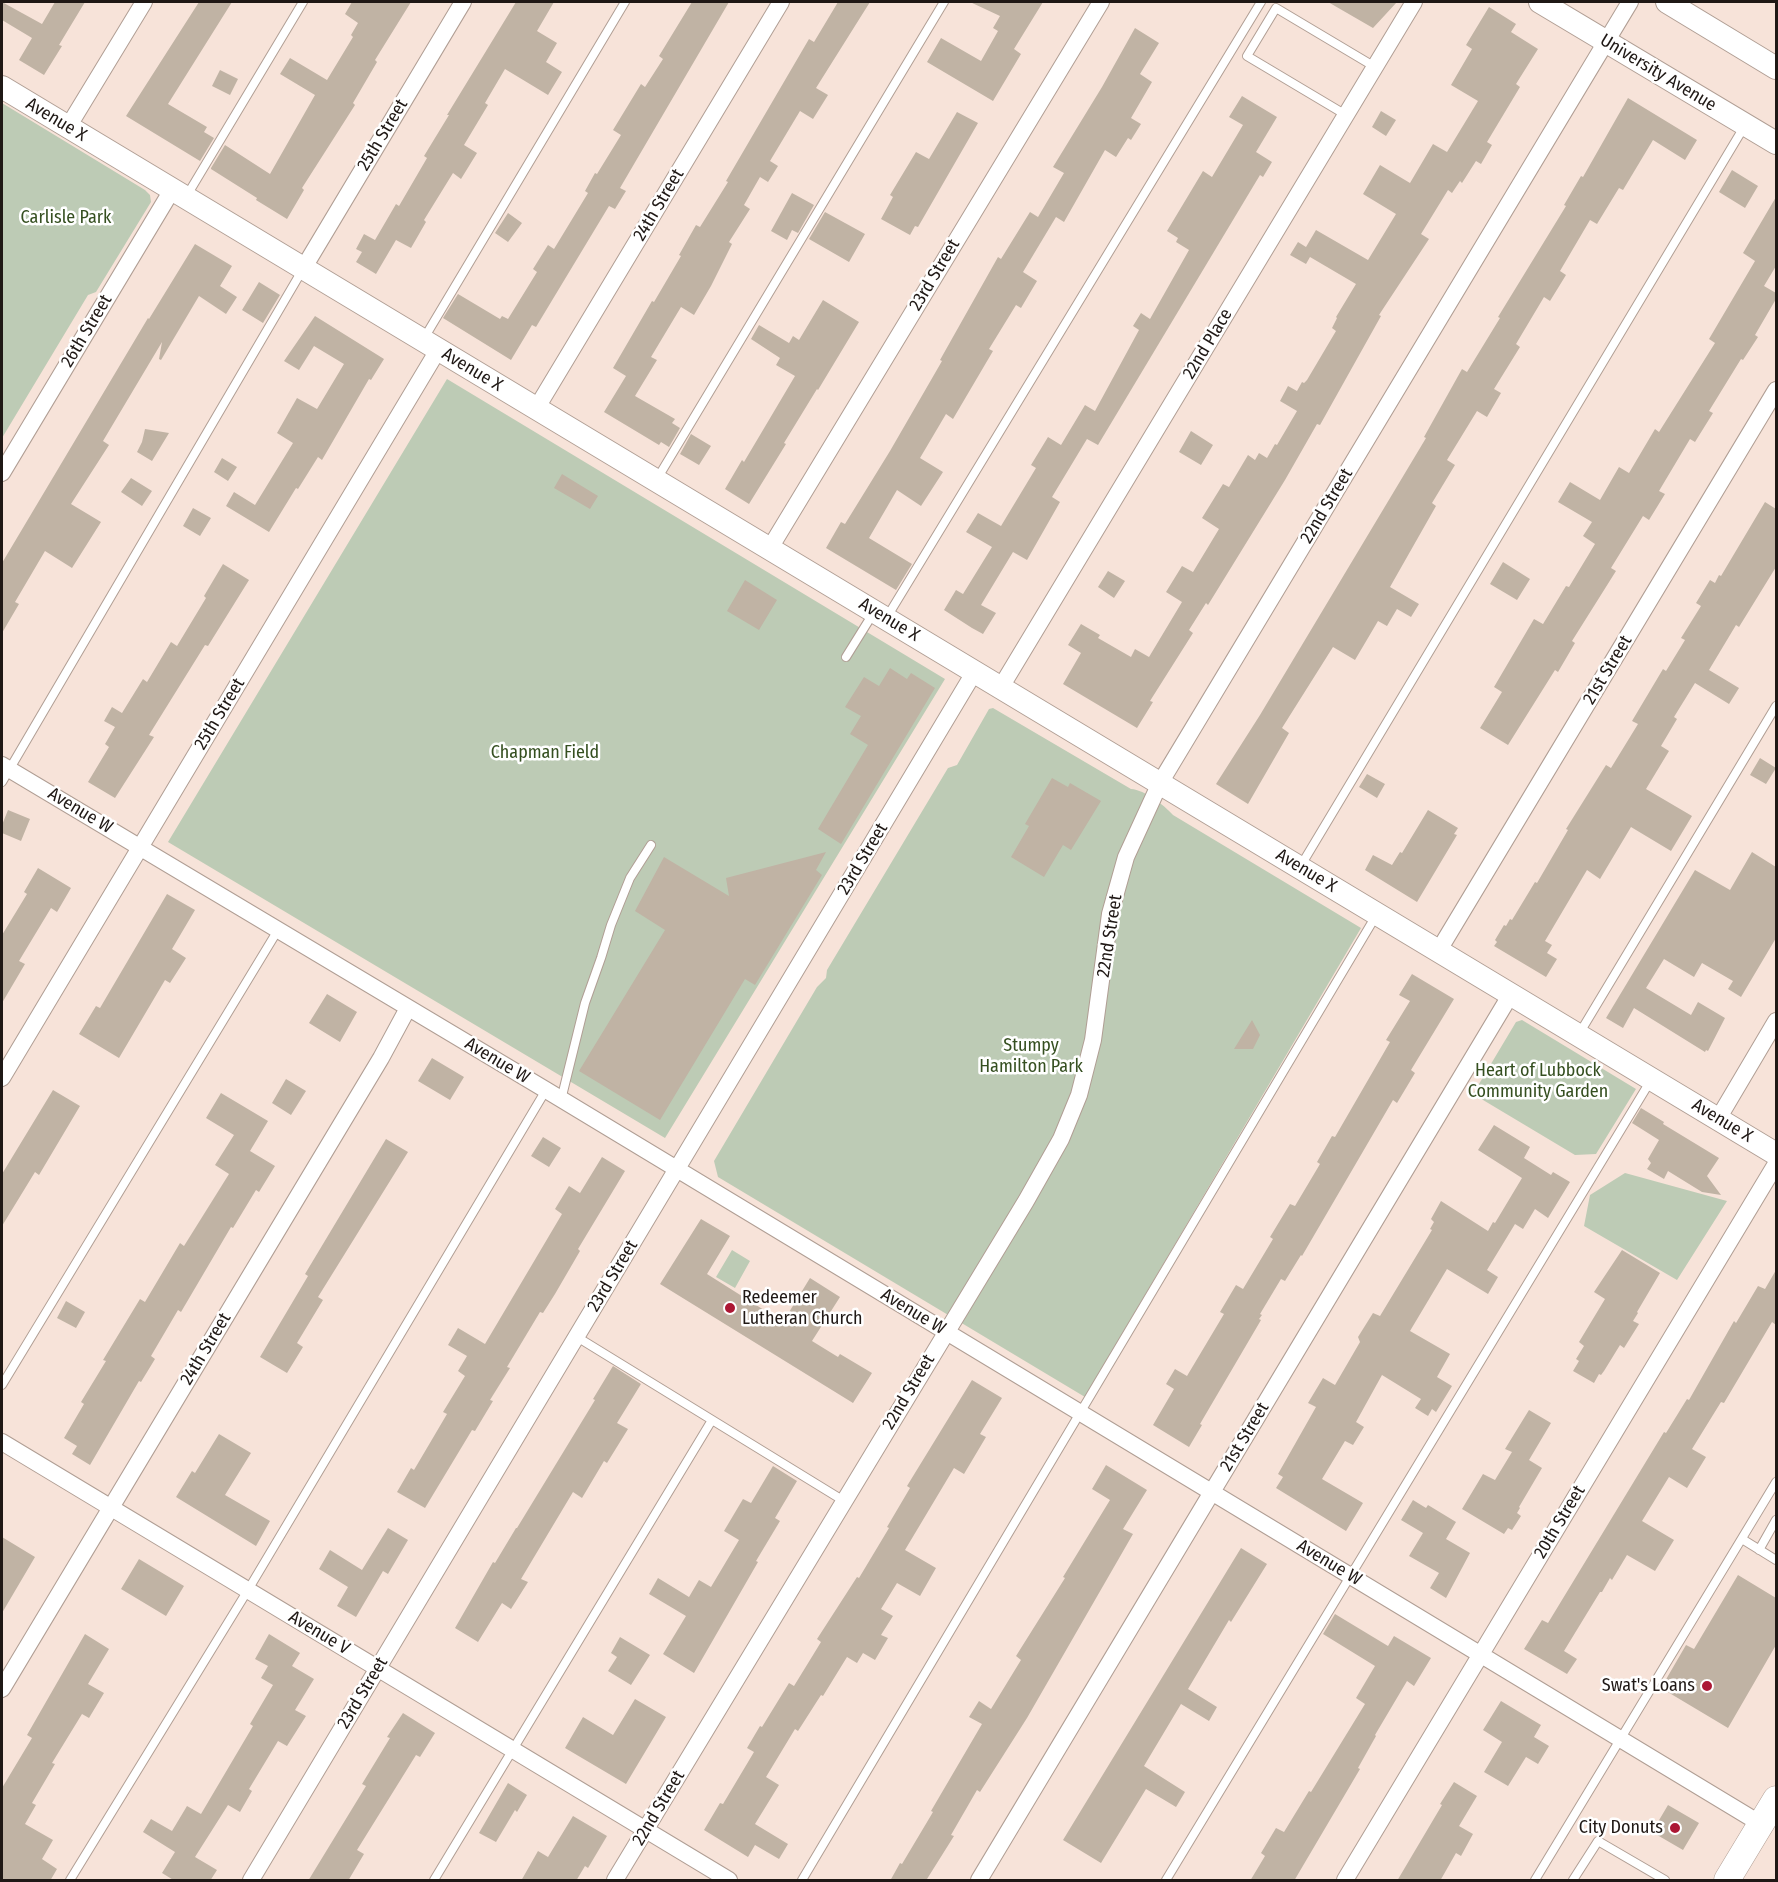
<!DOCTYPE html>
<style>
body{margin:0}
#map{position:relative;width:1778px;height:1882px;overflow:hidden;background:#f7e3d9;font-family:"Fira Sans Condensed",sans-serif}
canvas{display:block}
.frame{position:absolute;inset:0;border:3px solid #1f1815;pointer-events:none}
</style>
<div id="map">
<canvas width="1778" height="1882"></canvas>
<div class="frame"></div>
</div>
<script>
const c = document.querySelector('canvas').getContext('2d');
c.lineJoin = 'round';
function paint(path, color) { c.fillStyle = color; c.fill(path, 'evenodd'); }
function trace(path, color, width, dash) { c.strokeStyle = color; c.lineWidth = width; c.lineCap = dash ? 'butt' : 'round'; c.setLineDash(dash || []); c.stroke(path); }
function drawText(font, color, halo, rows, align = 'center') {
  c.font = font + ' "Fira Sans Condensed",sans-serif'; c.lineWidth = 5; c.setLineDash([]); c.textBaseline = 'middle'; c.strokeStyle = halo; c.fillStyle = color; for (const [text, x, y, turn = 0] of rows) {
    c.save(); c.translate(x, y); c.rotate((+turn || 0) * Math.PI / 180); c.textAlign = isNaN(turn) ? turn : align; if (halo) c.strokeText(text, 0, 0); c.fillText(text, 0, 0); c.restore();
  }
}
const green = new Path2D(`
 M2,103l143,87 5,5 1,7 -55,90 -8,3 -86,143z
 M447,379l498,300 -280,459 -497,-296z
 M993,708l138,81c14,1 33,16 42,26l188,113 -276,469 -367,-220 -4,-16 103,-174 9,-9 1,-8 121,-202 9,-3 32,-56z
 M1522,1020l114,69 -40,65 -21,1 -102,-61 43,-72z
 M1625,1173l102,28 -50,79 -93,-54 6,-31z
 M732,1250l18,11 -15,27 -19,-11z`);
const building = new Path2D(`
 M2,2l40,22 13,-22h30l-26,43 3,1 -18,29 -25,-15 13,-22 -30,-18z
 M199,2h33l-64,102 39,23 -3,5 10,6 -14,23 -74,-45z
 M352,2h59l-36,58 2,2 -24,41 2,2 -53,83 2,2 -17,29 -31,-19 1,-2 -46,-29v-1l14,-23 45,29 45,-79 -35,-21 10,-16 37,22 26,-43 -2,-2 7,-12 -13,-9z
 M516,2h38l-17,29 20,12 -11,19 16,10 -14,23 -43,-26 -20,34 3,2 -24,40 13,8 -16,26 -8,-6 -29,47 2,2 -15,26 -15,-8 -20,34 -20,-12 6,-10 -6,-3 8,-15 11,6 21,-36 3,2 28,-48 -3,-2 25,-41h-2z
 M692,2h37l-109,186 6,3 -11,18 -6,-3 -73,121 -4,-2 -21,35 -68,-42 15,-24 42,25 2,-3 6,3 29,-47 -4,-3 15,-24 6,4 34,-56 -3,-2 10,-18 2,1 24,-39 -8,-5 28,-46 4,3 18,-28 -4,-3z
 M838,2h32l-54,86 12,7 -15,24 -13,-8 -30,50 8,5 -10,16 -8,-5 -16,28 6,4 -21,33 3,2 -21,42 -17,29 -13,-8 -30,50 6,3 -22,36 40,23 -3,4 8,5 -11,19 -8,-5 -2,3 -55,-33 22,-36 -13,-8 39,-67 2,1 27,-46 -2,-1 17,-30 4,2 28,-45 -2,-1 83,-142 5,3z
 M970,2h73l-29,47 7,5 -28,47 -66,-39 14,-24 40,23 17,-30 -5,-3 7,-12z
 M1328,2h69l-24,26z
 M1489,7l27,17 -5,8 27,17 -22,35 4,3 -33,55 5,3 -11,19 -5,-3 -14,22 -2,-2 -8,12 -4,-3 -27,44 8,5 -50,76 2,1 -61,109 -3,-1 -32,56 -77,125 -2,-2 -17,27 4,3 -43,68 3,1 -16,26 -74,-44 18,-31 -13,-8 13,-21 19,11 -2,3 33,19 4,-8 14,8 33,-55 -16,-10 16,-26 11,6 26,-43 -17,-11 21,-34 6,3 19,-32 7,5 4,-7 8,5 8,-14 2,1 20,-34 -17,-10 8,-15 9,5 5,-9 2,1 3,-3 29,-49 -4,-3 5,-10 -1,-1 20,-33 -46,-27 -4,7 -16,-9 8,-13 8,5 10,-17 52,30 28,-46 -33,-20 17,-29 30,18 23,-39 14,8 31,-51 -27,-16 21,-36 -6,-4z
 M1135,28l24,15 -19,31 12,8 -21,36 10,6 -10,16 -3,-2 -12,19 -11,-7 -41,72 -8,-5 -33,55 14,9 -16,27 -5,-3 -27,44 4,2 -40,68 -7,-5 -26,44 23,14 -22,34 -24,-16 -28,48 43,26 -16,26 -70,-42 15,-26 4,2 45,-73 52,-90 -2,-1 58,-103 3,2 29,-47 8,5 26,-44 -11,-6 49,-80z
 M220,70l18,9 -8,16 -18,-9z
 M1242,96l35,21 -21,35 16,10 -9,15 -3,-2 -162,270 -11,-6 -35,58 8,5 -33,58 -14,-8 -32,53 15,8 -13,21 -11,-6 -28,-18 12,-20 7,4 29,-47 -26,-15 12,-19 23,13 35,-58 -5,-3 17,-28 13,8 24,-40 10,6 44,-81 -6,-4 8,-13 9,6 39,-69 -13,-8 2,-4 -11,-7 36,-60 9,6 31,-52 -14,-8z
 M1628,98l69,42 -12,20 -32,-20 -30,50 -4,-2 -22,36 -7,-4 -30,51 6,4 -16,26 -6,-4 -28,47 4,3 -26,42 7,4 -14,24 -10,-6 -30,49 8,5 -23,38 4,3 -46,81 29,17 -8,13 -14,-8 -10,17 -9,-5 -23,39 -22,-13 -51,81 7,5 -41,71 -32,-20 44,-69 166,-277 -2,-1 38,-68 5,3 33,-54 -2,-1 68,-111 -2,-1 17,-29 2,1z
 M1381,111l15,9 -10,16 -14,-9z
 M957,112l21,11 -60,104 -3,-1 -5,9 -29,-16 12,-22 -3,-2 26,-43 13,7z
 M1732,170l26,16 -13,22 -26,-16z
 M792,193l22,12 -16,28 -6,-3 -5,10 -16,-9z
 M1776,197v69l-12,20 12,7v6l-21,36 3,2 -15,23 -2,-1 -32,52 4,2 -18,29 -5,-3 -31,52 6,3 -16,26 -6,-4 -32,52 5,3 -44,70 3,2 -17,29 -3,-2 -47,75 -28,-17 22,-36 -8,-5 40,-68 9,5 23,-38 3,1 26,-43 -12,-8 9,-14 -34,-20 12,-20 30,18 19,-33 10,6 26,-44 4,3 56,-89 -6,-4 46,-78 -12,-8z
 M825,212l40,22 -16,28 -40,-23z
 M508,213l14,10 -14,19 -13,-9z
 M195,244l37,22 -12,20 17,11 -11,17 -27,-18 -38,64 -2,-1 3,-17 -59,99 6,4 -38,59 30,18 -29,46 -27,-17 -30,51 4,2 -17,29v-70l146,-245 1,1z
 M259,282l21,13 -17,28 -21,-13z
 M823,300l36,22 -41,68 -1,-1 -33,54 2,1 -37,60 -24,-15 17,-29 2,2 51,-86 -19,-11 4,-7 -29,-19 8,-14 30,18 4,-7 6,4z
 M315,316l69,43 -13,21 -2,-1 -47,81 -4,-3 -20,32 -2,-1 -27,44 -43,-26 8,-14 21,13 38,-62 -16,-10 20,-35 20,11 27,-45 -30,-18 -15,24 -15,-9z
 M145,429l24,4 -17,28 -15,-9 5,-10z
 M1191,431l22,14 -12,20 -22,-13z
 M691,434l20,12 -12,19 -19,-11z
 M222,458l15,9 -9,14 -14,-9z
 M562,474l36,22 -8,13 -36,-21z
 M131,478l21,13 -10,15 -21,-14z
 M1765,502l11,7v58l-37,60 -3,-2 -27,45 30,18 -10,16 -34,-21 -21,34 3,2 -16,27 8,5 -23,38 46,27 -21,35 -40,-24 -31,52 -13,-9 -42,71 7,4 -5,8 10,6 -11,18 -52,-31 3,-4 -2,-2 9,-15 2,1 4,-7 2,1 23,-38 2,1 31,-53 -2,-1 40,-64 5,3 27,-44 -6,-3 31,-52 3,2 19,-31 -4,-2 20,-32 -5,-3 14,-23 5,3 4,-8 2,1z
 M193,508l18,10 -11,18 -17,-10z
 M1503,562l27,17 -13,21 -27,-16z
 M223,564l26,16 -41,66 -3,-1 -56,90 5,2 -39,61 -27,-16 21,-35 -4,-3 10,-17 -11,-6 8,-14 10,6 21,-34 4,3 24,-40 6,4 29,-48 -2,-2z
 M1108,571l17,10 -11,17 -16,-11z
 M745,580l32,20 -18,30 -32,-19z
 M890,668l17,11 4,-6 24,15 -94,156 -23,-15 50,-84 -18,-11 11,-18 -16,-9 19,-30 15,9z
 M1760,758l16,10 -10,16 -16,-9z
 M1367,774l18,10 -8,14 -18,-11z
 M1052,778l16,9 2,-4 31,18 -30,49 -8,-5 -19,32 -33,-20 18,-31 -4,-2z
 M8,810l22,9 -9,22 -19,-8v-8z
 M1428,810l30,18 -4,6 3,1 -40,67 -52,-32 8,-15 19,10 8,-13 2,1z
 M826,852l-10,18 6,5 -67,110 -10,-6 -85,141 -81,-49 86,-141 -30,-19 29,-54 65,39 -3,-18z
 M1752,852l24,15v71l-35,59 -13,-8 5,-8 -31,-18 -8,14 -30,-18 -18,29 45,27 7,-13 27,16 -17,33 -2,-1 -1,2 -71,-44 -11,20 -17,-10 89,-148 35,20z
 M38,868l33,20 -14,24 -6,-4 -32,53 6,3 -23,39v-68l25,-41 -3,-2z
 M167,894l28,16 -23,39 14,9 -16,25 -5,-3 -46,78 -40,-24 17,-28 4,2z
 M1412,974l42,25 -43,71 4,3 -18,30 -4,-3 -91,156 -1,-1 -16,26 -4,-2 -21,35 2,1 -3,4 2,1 -61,104 2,1 -13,22 -36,-22 21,-36 -8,-5 9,-15 12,7 37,-62 -4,-2 16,-27 7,4 30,-50 -3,-2 20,-33 5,2 25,-42 -3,-2 15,-26 3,1 55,-95 -4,-2 24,-39 -11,-6z
 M327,994l30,18 -17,30 -31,-19z
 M1252,1020l8,15 -7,14h-19z
 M432,1058l32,19 -14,23 -32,-19z
 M286,1079l20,12 -15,24 -19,-12z
 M53,1090l27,16 -41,69 -4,-3 -33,54v-52z
 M221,1093l47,28 -18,30 25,15 -16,26 -3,-2 -23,38 -2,-1 -50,85 -3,-2 -27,46 4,3 -14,23 -2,-1 -49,84 -18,-11 5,-8 -13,-8 20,-34 -3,-2 25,-41 -3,-1 37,-61 5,3 35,-59 4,3 45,-72 -14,-9 19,-30 -28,-17z
 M1641,1108l23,14 -1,2 56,34 -12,18 14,19 -19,-3 -34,-21 -4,8 -17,-10 4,-6 -3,-4 11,-19 -27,-17z
 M1494,1125l36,22 -6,11 27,17 2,-3 17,10 -22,36 -13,-9 -12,20 -8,-5 -28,46 11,7 -10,17 -41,-25 -37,62 40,23 -13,23 15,9 -16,26 -4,-3 -4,7 -13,-8 6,-9 -39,-24 -26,47 8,5 -11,18 -8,-4 -23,38 41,24 -17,28 -70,-43 7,-11 -5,-3 38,-67 -8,-4 15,-25 12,7 25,-43 -2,-5 15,-24 7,3 52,-86 -2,-1 4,-7 -3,-3 10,-18 47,30 5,-9 2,1 27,-45 -44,-28z
 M543,1137l18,11 -12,19 -18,-11z
 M386,1139l22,13 -90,145 5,3 -26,43 6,4 -16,26 -27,-16 48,-81 -3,-2z
 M602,1157l23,14 -47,78 2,2 -25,43 -12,19 -3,-1 -33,55 3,1 -20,32 3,1 -18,30 -3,-1 -47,78 -28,-16 14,-24 3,2 33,-56 -4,-2 22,-36 -7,-5 9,-15 -19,-11 10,-17 27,16 77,-130 -7,-5 14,-23 11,7z
 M701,1219l29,17 -23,38 76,48 27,-44 30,19 -28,44 26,16 2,-3 32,19 -19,30 -193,-119z
 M1622,1250l38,23 -23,39 1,1 -5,8 6,3 -15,24 -4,-3 -16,26 -3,4 -2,-1 -5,9 -21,-12 6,-10 -3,-2 8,-13 -5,-4 26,-43 -11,-7z
 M1776,1270v55l-4,-3 -48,81 -3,-1 -29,47 14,8 -19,31 -18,-11 -27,44 32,19 -19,31 -28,-16 -15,25 -2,-2 -8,14h-2l-36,59 13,8 -10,15 -43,-25 18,-29 6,3 116,-191 2,1 21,-34 2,1 45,-79 2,2 22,-37 7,3z
 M66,1301l19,11 -9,16 -19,-10z
 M613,1366l28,18 -24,39 11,6 -21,34 -3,-2 -22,37 -9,-6 -52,87 7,3 -17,27 -9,-6 -24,39 -23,-14 38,-66 2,1 21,-35h1l78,-128 -2,-1z
 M972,1380l30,18 -22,36 6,3 -22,37 -10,-6 -49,82 31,18 -16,28 -23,-13 -16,26 12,7 -12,19 7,3 -13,22 -12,-7 -6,10 -10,-6 -24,39 -2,-1 -23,36 -3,-2 -29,48 13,8 -24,39 33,20 -9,15 -24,-14 -7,12 -44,-27 16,-27 3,1 31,-52 -7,-4 13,-22 2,1 27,-44 5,3 27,-44 -4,-3 40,-62 2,1 30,-50 -2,-1 23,-39 -3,-2z
 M1529,1410l22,13 -22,37 13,8 -23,39 1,1 -3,5 4,3 -9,14 -4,-2 -4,6 -42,-25 21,-35 12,6 17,-28 -7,-3z
 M219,1434l32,19 -26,42 45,26 -14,25 -80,-49 16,-26 3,2z
 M1106,1465l41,25 -24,39 10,5 -106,184 -47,74 -3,-2 -26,45 3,1 -27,43 2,2h-39l10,-18 2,1 31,-52 -2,-1 51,-87 -13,-7 10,-16 12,8 30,-49 -5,-4 49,-78 -2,-1 47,-77 -18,-11z
 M773,1466l24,15 -22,37 5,3 -24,40 2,1 -64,111 -31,-19 23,-38 -37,-22 9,-16 31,19 10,-17 12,7 28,-47 -15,-9 19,-32 8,4z
 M1413,1500l13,8 2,-3 28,17 -10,17 24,14 -24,45 -16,-10 9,-15 -30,-17 14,-23 -22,-13z
 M388,1528l20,12 -20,34 -5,-3 -27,46 -19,-11 11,-19 -29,-18 11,-19 32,20z
 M2,1537l33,20 -33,56z
 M1241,1548l26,16 -36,58 -2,-2 -41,69 29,18 -8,14 -28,-17 -37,62 41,26 -9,15 -30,-18 -45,74 -38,-23z
 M139,1559l45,27 -18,30 -45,-27z
 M1738,1575l38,23v47l-48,83 -67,-40 25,-43 8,4z
 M1335,1614l53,32 6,-10 37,22 -17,28 -7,-5 -32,54 1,1 -18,32 2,1 -66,112h-44l15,-25 -4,-3 15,-25 8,4 25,-41 2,1 54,-88 -9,-6 19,-32 -52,-32z
 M85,1634l24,15 -21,35 16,9 -15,25 -7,-4 -30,49 3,1 -23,39 4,2 -11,19 28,16 -11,19 15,10 -7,12h-48v-93l30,-50 -5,-3z
 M269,1634l31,19 -8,13 22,13 -19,31 11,6 -19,30 -9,-5 -29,48 3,2 -12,21 -12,-7 -33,52 22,13 -7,11h-35l-13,-8 13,-21 -32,-20 8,-13 21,12 15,-25 14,8 52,-88 -3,-2 23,-39 -12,-7 7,-12 -13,-7z
 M620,1637l30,18 -19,30 -23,-14 9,-14 -6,-4z
 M635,1699l31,18 -40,67 -61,-36 18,-31 30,18z
 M1501,1701l40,24 -7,12 15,9 -11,18 -12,-7 -18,29 -24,-14 18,-30 -19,-12z
 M403,1713l32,20 -15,24 -4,-2 -59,95 7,4 -16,27h-40l58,-95 -4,-2 28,-46 -3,-1z
 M1454,1782l23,14 -18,30 14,8 -12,22 -5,-3 -16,28h-43l45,-76 -2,-1z
 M508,1783l19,12 -10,17 -2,-2 -19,32 -17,-9z
 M1668,1805l31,18 -16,27 -31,-18z
 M573,1816l34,20 -19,32 -3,-2 -9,15h-55l17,-30 10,6z`);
const lane = new Path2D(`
 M1346,115l-99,-59 29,-48 99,59
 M186,197l117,-195
 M423,340l202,-338
 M657,479l287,-477
 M887,617l374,-615
 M846,657l28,-45
 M2,782l301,-513
 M1300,867l444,-740
 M1579,1034l197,-328
 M561,1100l24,-97 16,-45 10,-33 19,-47 21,-33
 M577,1337l267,164
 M2,1385l276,-455
 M1742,1539l34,21
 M1759,1550l17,-30
 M70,1880l178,-290 298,-500
 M434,1880l278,-460
 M802,1880l575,-966
 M1166,1880l485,-800
 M1535,1880l241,-398
 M1573,1880l25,-39 67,39`);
const street = new Path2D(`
 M68,127l76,-125
 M303,269l160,-267
 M536,409l245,-407
 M2,473l170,-283
 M770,548l331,-546
 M1001,687l413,-685
 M2,765l544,325 1215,734
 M1439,950l337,-560
 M2,1078l436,-728
 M1718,1119l58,-98
 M2,1442l727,438
 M2,1689l379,-631 27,-50
 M251,1880l724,-1209
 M615,1880l411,-679 35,-62 18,-44 14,-55 17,-126 16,-57 34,-74 470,-781
 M979,1880l532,-886
 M1345,1880l431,-716`);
const secondary = new Path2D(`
 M1540,2l236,141
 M1667,2l109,66
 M2,87l1774,1067`);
const primary = new Path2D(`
 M1727,1880l49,-81`);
const markers = [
 [730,1308,6,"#ac1734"],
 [1707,1686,6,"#ac1734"],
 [1675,1828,6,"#ac1734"]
];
const streetNames = [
 ["University Avenue",1658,73,31],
 ["Avenue X",56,120,31],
 ["25th Street",383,135,-59],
 ["24th Street",659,205,-59],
 ["23rd Street",935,275,-59],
 ["26th Street",87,331,-59],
 ["22nd Place",1208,344,-59],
 ["Avenue X",472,370,31],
 ["22nd Street",1327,506,-59],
 ["Avenue X",889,620,31],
 ["21st Street",1608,670,-59],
 ["25th Street",220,714,-59],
 ["Avenue W",80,811,31],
 ["23rd Street",863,859,-59],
 ["Avenue X",1306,871,31],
 ["22nd Street",1110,936,-81],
 ["Avenue W",497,1061,31],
 ["Avenue X",1722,1121,31],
 ["23rd Street",613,1276,-59],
 ["Avenue W",913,1312,31],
 ["24th Street",206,1349,-59],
 ["22nd Street",909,1392,-59],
 ["21st Street",1245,1437,-59],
 ["20th Street",1560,1522,-59],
 ["Avenue W",1329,1563,31],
 ["Avenue V",319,1633,31],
 ["23rd Street",363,1693,-59],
 ["22nd Street",659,1808,-59]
];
const parkNames = [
 ["Carlisle Park",66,218],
 ["Chapman Field",545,753],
 ["Stumpy",1031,1046],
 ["Hamilton Park",1031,1067],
 ["Heart of Lubbock",1538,1071],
 ["Community Garden",1538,1092]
];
const poiNames = [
 ["Redeemer",742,1298,"left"],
 ["Lutheran Church",742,1319,"left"],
 ["Swat's Loans",1695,1686],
 ["City Donuts",1663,1828]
];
paint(green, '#bdcbb5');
paint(building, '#c0b3a4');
trace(lane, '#b09e94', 10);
trace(street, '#b09e94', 18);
trace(secondary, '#b09e94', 24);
trace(primary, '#b09e94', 27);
trace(lane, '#fff', 8);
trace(street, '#fff', 16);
trace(secondary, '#fff', 22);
trace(primary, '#fff', 26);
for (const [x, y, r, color] of markers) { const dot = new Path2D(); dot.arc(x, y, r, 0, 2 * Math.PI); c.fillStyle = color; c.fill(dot); trace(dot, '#fff', 2); }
drawText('18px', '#1f1815', '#fff', streetNames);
drawText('18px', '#354f20', '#fff', parkNames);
drawText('18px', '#1f1815', '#fff', poiNames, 'right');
</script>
